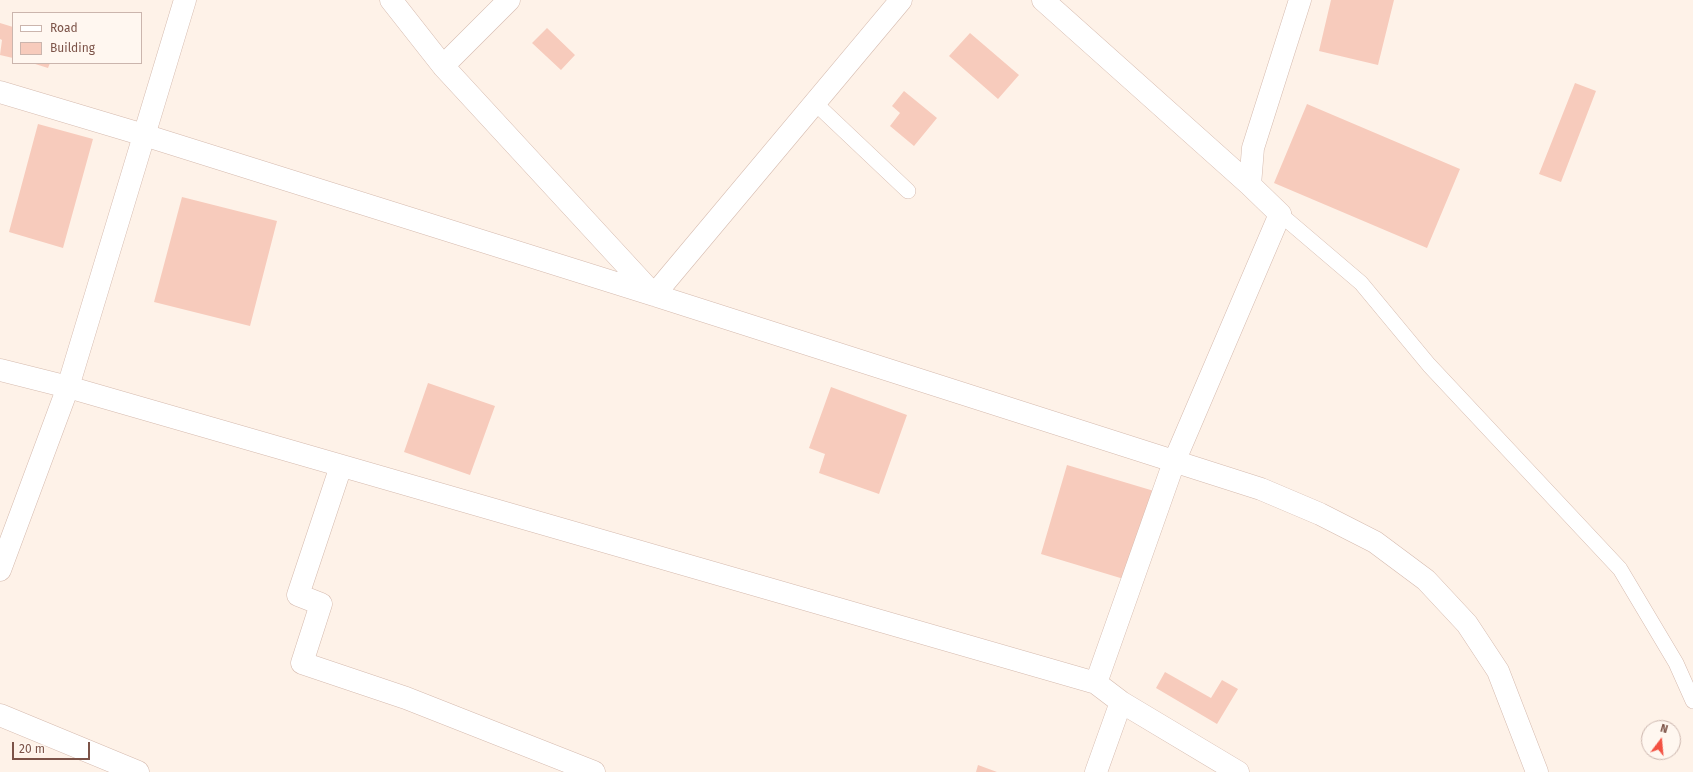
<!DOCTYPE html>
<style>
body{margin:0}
#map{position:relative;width:1693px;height:772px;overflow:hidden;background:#fef2e8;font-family:"Fira Sans",sans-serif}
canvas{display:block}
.legend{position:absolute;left:12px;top:12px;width:130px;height:52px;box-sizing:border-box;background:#fff7f0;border:1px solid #cbb5ad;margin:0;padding:5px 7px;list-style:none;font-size:12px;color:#7c5348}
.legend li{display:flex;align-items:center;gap:8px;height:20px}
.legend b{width:20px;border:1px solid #cbb5ad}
.north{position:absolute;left:1641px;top:720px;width:40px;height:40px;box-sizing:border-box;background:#fff7f0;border:1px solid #cbb5ad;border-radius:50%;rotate:16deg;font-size:11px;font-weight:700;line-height:16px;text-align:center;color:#7c5348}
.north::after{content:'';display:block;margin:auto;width:14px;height:18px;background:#f35142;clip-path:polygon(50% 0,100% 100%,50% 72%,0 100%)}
.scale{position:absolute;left:12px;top:742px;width:78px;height:18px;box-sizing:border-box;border:2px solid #7c5348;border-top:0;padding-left:5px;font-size:12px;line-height:14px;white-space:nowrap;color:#7c5348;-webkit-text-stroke:3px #fff7f0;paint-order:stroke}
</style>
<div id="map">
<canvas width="1693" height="772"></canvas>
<ul class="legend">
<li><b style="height:5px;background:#fff"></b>Road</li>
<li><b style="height:11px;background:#f7cbbc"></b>Building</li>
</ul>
<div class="north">N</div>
<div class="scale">20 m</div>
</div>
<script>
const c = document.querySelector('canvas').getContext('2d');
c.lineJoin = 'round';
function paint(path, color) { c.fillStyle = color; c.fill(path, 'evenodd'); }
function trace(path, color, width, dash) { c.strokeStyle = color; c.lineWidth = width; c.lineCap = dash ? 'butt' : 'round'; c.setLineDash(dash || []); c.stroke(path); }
const building = new Path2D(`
 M1331,0h63l-16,65 -59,-14z
 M0,23l13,4v31l-13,-3 2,-15 -2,-1z
 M547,28l28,27 -14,15 -29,-27z
 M970,33l49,42 -21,24 -49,-43z
 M32,63h18l-2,5z
 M1575,83l21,8 -35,91 -22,-8z
 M904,91l33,27 -23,28 -24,-20 10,-13 -8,-7z
 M1307,104l153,65 -33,79 -153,-65z
 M38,124l55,15 -30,109 -54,-16z
 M182,197l95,24 -27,105 -96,-24z
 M428,383l67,23 -25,69 -66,-23z
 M831,387l76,28 -28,79 -60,-21 6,-19 -16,-6z
 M1067,465l87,26 -27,89 -86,-26z
 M1165,672l46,26 11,-18 16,9 -21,35 -61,-36z
 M978,765l19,7h-21z`);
const service = new Path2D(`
 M815,103l93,88
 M1280,214l81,69 68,82 191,204 56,94 17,38`);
const minor = new Path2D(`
 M391,0l52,66 211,229 247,-295
 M1043,0l207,185 30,29 -106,248 -78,221
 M443,66l66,-66
 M0,92l144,43 510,160 607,194 59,25 55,28 51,38 41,44 31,47 39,101
 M1250,185l3,-37 47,-148
 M0,370l68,17 1028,296 25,19 117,70
 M341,466l-43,129 23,9 -19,59 104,35 188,74
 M0,715l138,57
 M1096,772l25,-70`);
const tertiary = new Path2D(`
 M0,570l68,-183 117,-387`);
paint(building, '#f7cbbc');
trace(service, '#d5baae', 16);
trace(minor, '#d5baae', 23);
trace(tertiary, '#d5baae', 23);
trace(service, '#fff', 15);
trace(minor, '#fff', 22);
trace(tertiary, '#fff', 22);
</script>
